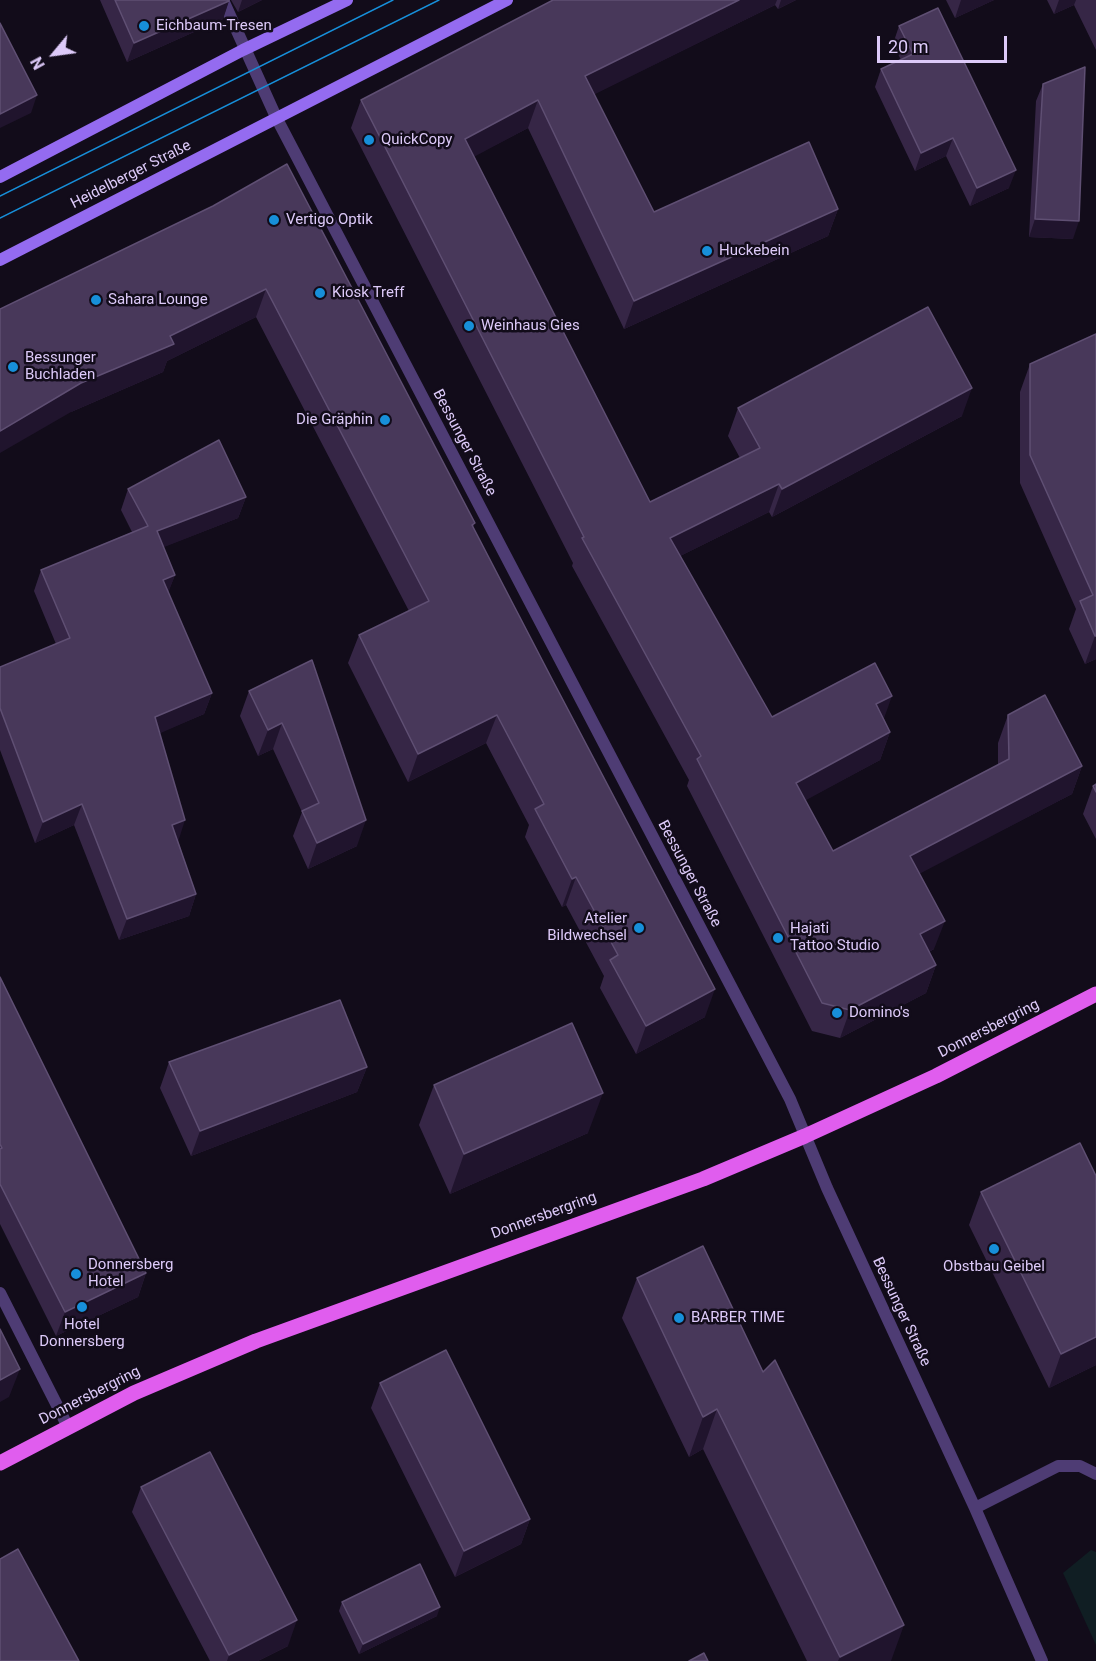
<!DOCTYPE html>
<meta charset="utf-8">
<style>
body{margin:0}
#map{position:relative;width:1096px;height:1661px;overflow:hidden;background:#120c1a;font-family:Roboto,sans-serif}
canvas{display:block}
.north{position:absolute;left:24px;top:24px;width:60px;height:60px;-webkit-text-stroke:4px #120c1a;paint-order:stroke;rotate:241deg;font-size:16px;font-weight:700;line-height:24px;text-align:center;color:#ddcaf9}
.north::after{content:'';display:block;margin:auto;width:21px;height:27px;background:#ddcaf9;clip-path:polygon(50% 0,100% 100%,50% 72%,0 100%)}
.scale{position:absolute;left:877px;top:36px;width:130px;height:27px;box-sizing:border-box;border:3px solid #ddcaf9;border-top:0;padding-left:8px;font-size:18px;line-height:21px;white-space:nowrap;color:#ddcaf9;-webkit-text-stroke:4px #120c1a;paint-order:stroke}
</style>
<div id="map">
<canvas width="1096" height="1661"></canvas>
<div class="north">N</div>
<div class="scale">20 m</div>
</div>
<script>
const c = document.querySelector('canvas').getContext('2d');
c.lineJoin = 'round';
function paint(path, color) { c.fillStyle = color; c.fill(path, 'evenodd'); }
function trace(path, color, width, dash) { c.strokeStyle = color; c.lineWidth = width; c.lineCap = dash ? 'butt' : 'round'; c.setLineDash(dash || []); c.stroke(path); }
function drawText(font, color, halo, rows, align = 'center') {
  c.font = font + ' Roboto,sans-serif'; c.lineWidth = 5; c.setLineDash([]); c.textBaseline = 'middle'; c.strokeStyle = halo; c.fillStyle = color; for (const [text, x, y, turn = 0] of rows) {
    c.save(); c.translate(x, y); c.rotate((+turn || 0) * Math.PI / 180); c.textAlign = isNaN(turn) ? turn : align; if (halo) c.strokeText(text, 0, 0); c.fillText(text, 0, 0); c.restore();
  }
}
const green = new Path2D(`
 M1091,1550l5,2v93l-33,-72z`);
const street = new Path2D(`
 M223,0l53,117 514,982 37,89 148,320 67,153
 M0,1293l68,134
 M975,1508l83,-42h22l16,8`);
const secondary = new Path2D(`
 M0,177l243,-127 104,-50
 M0,260l507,-260`);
const primary = new Path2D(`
 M0,1463l134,-70 122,-52 447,-162 102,-43 131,-60 160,-82`);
const tram = new Path2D(`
 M0,196l393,-196
 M0,218l439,-218`);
const wall = new Path2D(`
 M100,0h129l-6,19 -96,43z
 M231,0h31l-24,12z
 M553,0h243l-18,9 -3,-4 -181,89 60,118 184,-3 -10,27 -204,93 -96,-201 -54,28 176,346 90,-44 -12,-22 10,-28 224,8 -190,101 -3,-5 -89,44 92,161 112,2 6,13 -10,28 -75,40 28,51 165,-86v-22l10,-28 74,51 -10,28 -153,79 15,76 -5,3 7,13 -10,28 -86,45 -28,-7 -125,-245 2,-6 -117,-214 1,-3 -222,-435 10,-28z
 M946,0h48l-39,18z
 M1047,0h49v50l-22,-45 -20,9z
 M899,26l110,162 -39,18 -24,-50 -31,15 -40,-84 6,-18 20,-9 -8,-16z
 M1043,84l30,155 -44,-2 7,-136z
 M213,206l262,317 -2,4 232,490 -69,37 -36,-66 4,-12 -38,-71 -4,2 -37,-70 4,-12 -43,-82 -78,39 -60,-119 11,-28 50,-24 -153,-294 -89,44 -4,11 -92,40z
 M1096,334v325l-11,5 -16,-35 7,-20 -56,-126v-91l10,-28z
 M128,489l118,8 -8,21 -75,29 12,28 -7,17 44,101 -8,21 -45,19 19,108 18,53 -7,22 -70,24 -45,-115 -39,18 -35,-93v-83l56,-23 -22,-53 7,-21 91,-38 -11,-22z
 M312,660l45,186 -49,23 -15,-33 9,-24 -29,-63 -15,7 -18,-40 9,-25z
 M1096,784v55l-13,-25 10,-28z
 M0,977l146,296 -8,24 -82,39 -56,-112z
 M169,1062l198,5 -10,25 -166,64 -31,-68z
 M434,1085l154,48 -138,61 -31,-69z
 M1096,1176v189l-47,23 -80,-163 12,-33z
 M637,1278l254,383h-84l-104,-212 -14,8 -67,-139z
 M380,1383l150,136 -9,25 -66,33 -84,-169z
 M141,1487l147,159 -30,15h-48l-78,-149z
 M342,1602l95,14 -78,38 -20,-43z`);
const shadedWall = new Path2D(`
 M242,0h20l-24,12z
 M739,0h38l-2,5 -200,99 10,-28z
 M781,0h15l-18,9z
 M961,0h33l-39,18z
 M1059,0h17l-2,5 -20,9z
 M229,1l-6,18 -96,43 7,-19z
 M37,95l-6,18 -31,15v-14z
 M538,100l-10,28 -73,39 10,-28z
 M953,138l-7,18 -31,15 6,-18z
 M1016,170l-7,18 -39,18 7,-18z
 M838,209l-10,27 -204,93 10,-28z
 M1035,219l44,2 -6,18 -44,-2z
 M266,289l-10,28 -89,44 -4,11 -92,40 -71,41v-22l81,-48 89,-47z
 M972,388l-10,28 -190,101 10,-28z
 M779,484l-10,28 -109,54 10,-28z
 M246,497l-8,21 -89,35 8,-22z
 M175,575l-8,21 -4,-16z
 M1095,636h1v23l-11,5z
 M212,693l-8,21 -57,25 8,-22z
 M892,696l-10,28 -6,-20z
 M497,715l-11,28 -78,39 10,-28z
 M282,723l-9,26 -15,7 10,-26z
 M890,732l-10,28 -94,51 10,-28z
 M1082,766l-10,28 -172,90 10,-28z
 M82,804l-8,21 -39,18 8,-21z
 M185,820l-7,22 -6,-17z
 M366,820l-9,26 -49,23 9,-26z
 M576,877l-10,28 -4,2 10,-28z
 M196,894l-7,22 -70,24 8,-21z
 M945,921l-11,28 -24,13 10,-28z
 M936,965l-10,28 -86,45 10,-28z
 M715,989l-10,28 -69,37 10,-28z
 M367,1067l-10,25 -166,64 9,-25z
 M603,1093l-15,40 -138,61 14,-40z
 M146,1273l-8,24 -82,39 9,-24z
 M1096,1337v28l-47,23 12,-34z
 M20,1369l-11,28 -9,5v-22z
 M717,1409l-14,40 -14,8 14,-40z
 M530,1519l-9,25 -66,33 9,-26z
 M440,1607l-3,9 -78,38 4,-10z
 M297,1620l-9,26 -30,15h-31l2,-6z
 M904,1625l-13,36h-53l2,-4z`);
const building = new Path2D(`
 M115,0h114v1l-95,42z
 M553,0h186l-154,76 69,136 155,-70 29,67 -204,92 -96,-201 -73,39 185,363 110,-54 -22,-40 190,-101 44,81 -190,101 -3,-5 -109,54 102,179 103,-54 17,33 -16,8 14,28 -94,51 37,68 176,-92 -1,-44 37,-20 37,71 -172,90 35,65 -25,13 16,31 -86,45 -28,-7 -125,-244 4,-3 -119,-218 2,-1 -223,-437z
 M938,8l78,162 -39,18 -24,-50 -32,15 -40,-84 32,-15 -14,-28z
 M0,23l37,72 -37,19z
 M1085,67l-6,154 -44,-2 8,-135z
 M287,164l188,359 -3,2 81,156 162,308 -69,37 -36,-66 8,-5 -42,-78 -4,2 -37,-70 9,-5 -47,-89 -79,39 -59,-119 70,-34 -163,-312 -96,47 4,8 -93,39 -81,48v-122l213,-103z
 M1096,334v302h-1l-15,-35 13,-6 -63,-140v-91z
 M219,440l27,57 -89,34 18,44 -12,5 49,113 -57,24 30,103 -13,5 24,69 -69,25 -45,-115 -39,18 -43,-114v-41l70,-29 -29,-68 107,-44 -20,-37z
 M312,660l54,160 -49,23 -15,-32 17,-8 -37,-80 -14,7 -19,-39z
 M1096,784v8l-3,-6z
 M0,977l146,296 -81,39 -65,-128v-35l2,-1 -2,-4z
 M340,1000l27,67 -167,64 -31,-69z
 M572,1023l31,70 -139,61 -30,-69z
 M1080,1143l16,33v161l-35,17 -80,-162z
 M703,1246l60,126 12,-12 129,265 -64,32 -123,-248 -14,8 -66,-139z
 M0,1329l20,40 -20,11z
 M446,1350l84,169 -66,32 -84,-168z
 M210,1452l87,168 -68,35 -88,-168z
 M18,1549l61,112h-79v-102z
 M420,1564l20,43 -77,37 -21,-42z
 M704,1653l4,8h-19z`);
const markers = [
 [144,26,6,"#178fd9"],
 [369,140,6,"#178fd9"],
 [274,220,6,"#178fd9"],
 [707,251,6,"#178fd9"],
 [320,293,6,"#178fd9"],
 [96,300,6,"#178fd9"],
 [469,326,6,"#178fd9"],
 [13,367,6,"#178fd9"],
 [385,420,6,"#178fd9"],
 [639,928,6,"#178fd9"],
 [778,938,6,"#178fd9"],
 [837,1013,6,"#178fd9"],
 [994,1249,6,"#178fd9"],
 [76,1274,6,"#178fd9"],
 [82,1307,6,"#178fd9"],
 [679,1318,6,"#178fd9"]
];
const poiNames = [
 ["Eichbaum-Tresen",156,26],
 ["QuickCopy",381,140],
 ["Vertigo Optik",286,220],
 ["Huckebein",719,251],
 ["Kiosk Treff",332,293],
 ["Sahara Lounge",108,300],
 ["Weinhaus Gies",481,326],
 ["Bessunger",25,358],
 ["Buchladen",25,375],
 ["Die Gräphin",373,420,"right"],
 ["Atelier",627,919,"right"],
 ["Bildwechsel",627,936,"right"],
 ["Hajati",790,929],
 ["Tattoo Studio",790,946],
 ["Domino's",849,1013],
 ["Donnersberg",88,1265],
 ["Hotel",88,1282],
 ["Obstbau Geibel",994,1267,"center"],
 ["BARBER TIME",691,1318],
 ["Hotel",82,1325,"center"],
 ["Donnersberg",82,1342,"center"]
];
const streetNames = [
 ["Heidelberger Straße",131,175,-27],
 ["Bessunger Straße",464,443,62],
 ["Bessunger Straße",689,874,62],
 ["Donnersbergring",989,1029,-27],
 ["Donnersbergring",544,1216,-20],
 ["Bessunger Straße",901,1312,65],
 ["Donnersbergring",90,1396,-27]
];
paint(green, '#101e23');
trace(street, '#4e3c74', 12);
trace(secondary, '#946bf0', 12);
trace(primary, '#e05dee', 15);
trace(tram, '#178fd9', 1.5);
paint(wall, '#362646');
paint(shadedWall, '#20142d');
paint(building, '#48385a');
trace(building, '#5f4f73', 1.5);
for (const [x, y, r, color] of markers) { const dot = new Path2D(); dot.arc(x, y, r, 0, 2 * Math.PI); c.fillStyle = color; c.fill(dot); trace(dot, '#120c1a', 2); }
drawText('15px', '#ddcaf9', '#120c1a', poiNames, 'left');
drawText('15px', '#ddcaf9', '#120c1a', streetNames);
</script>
